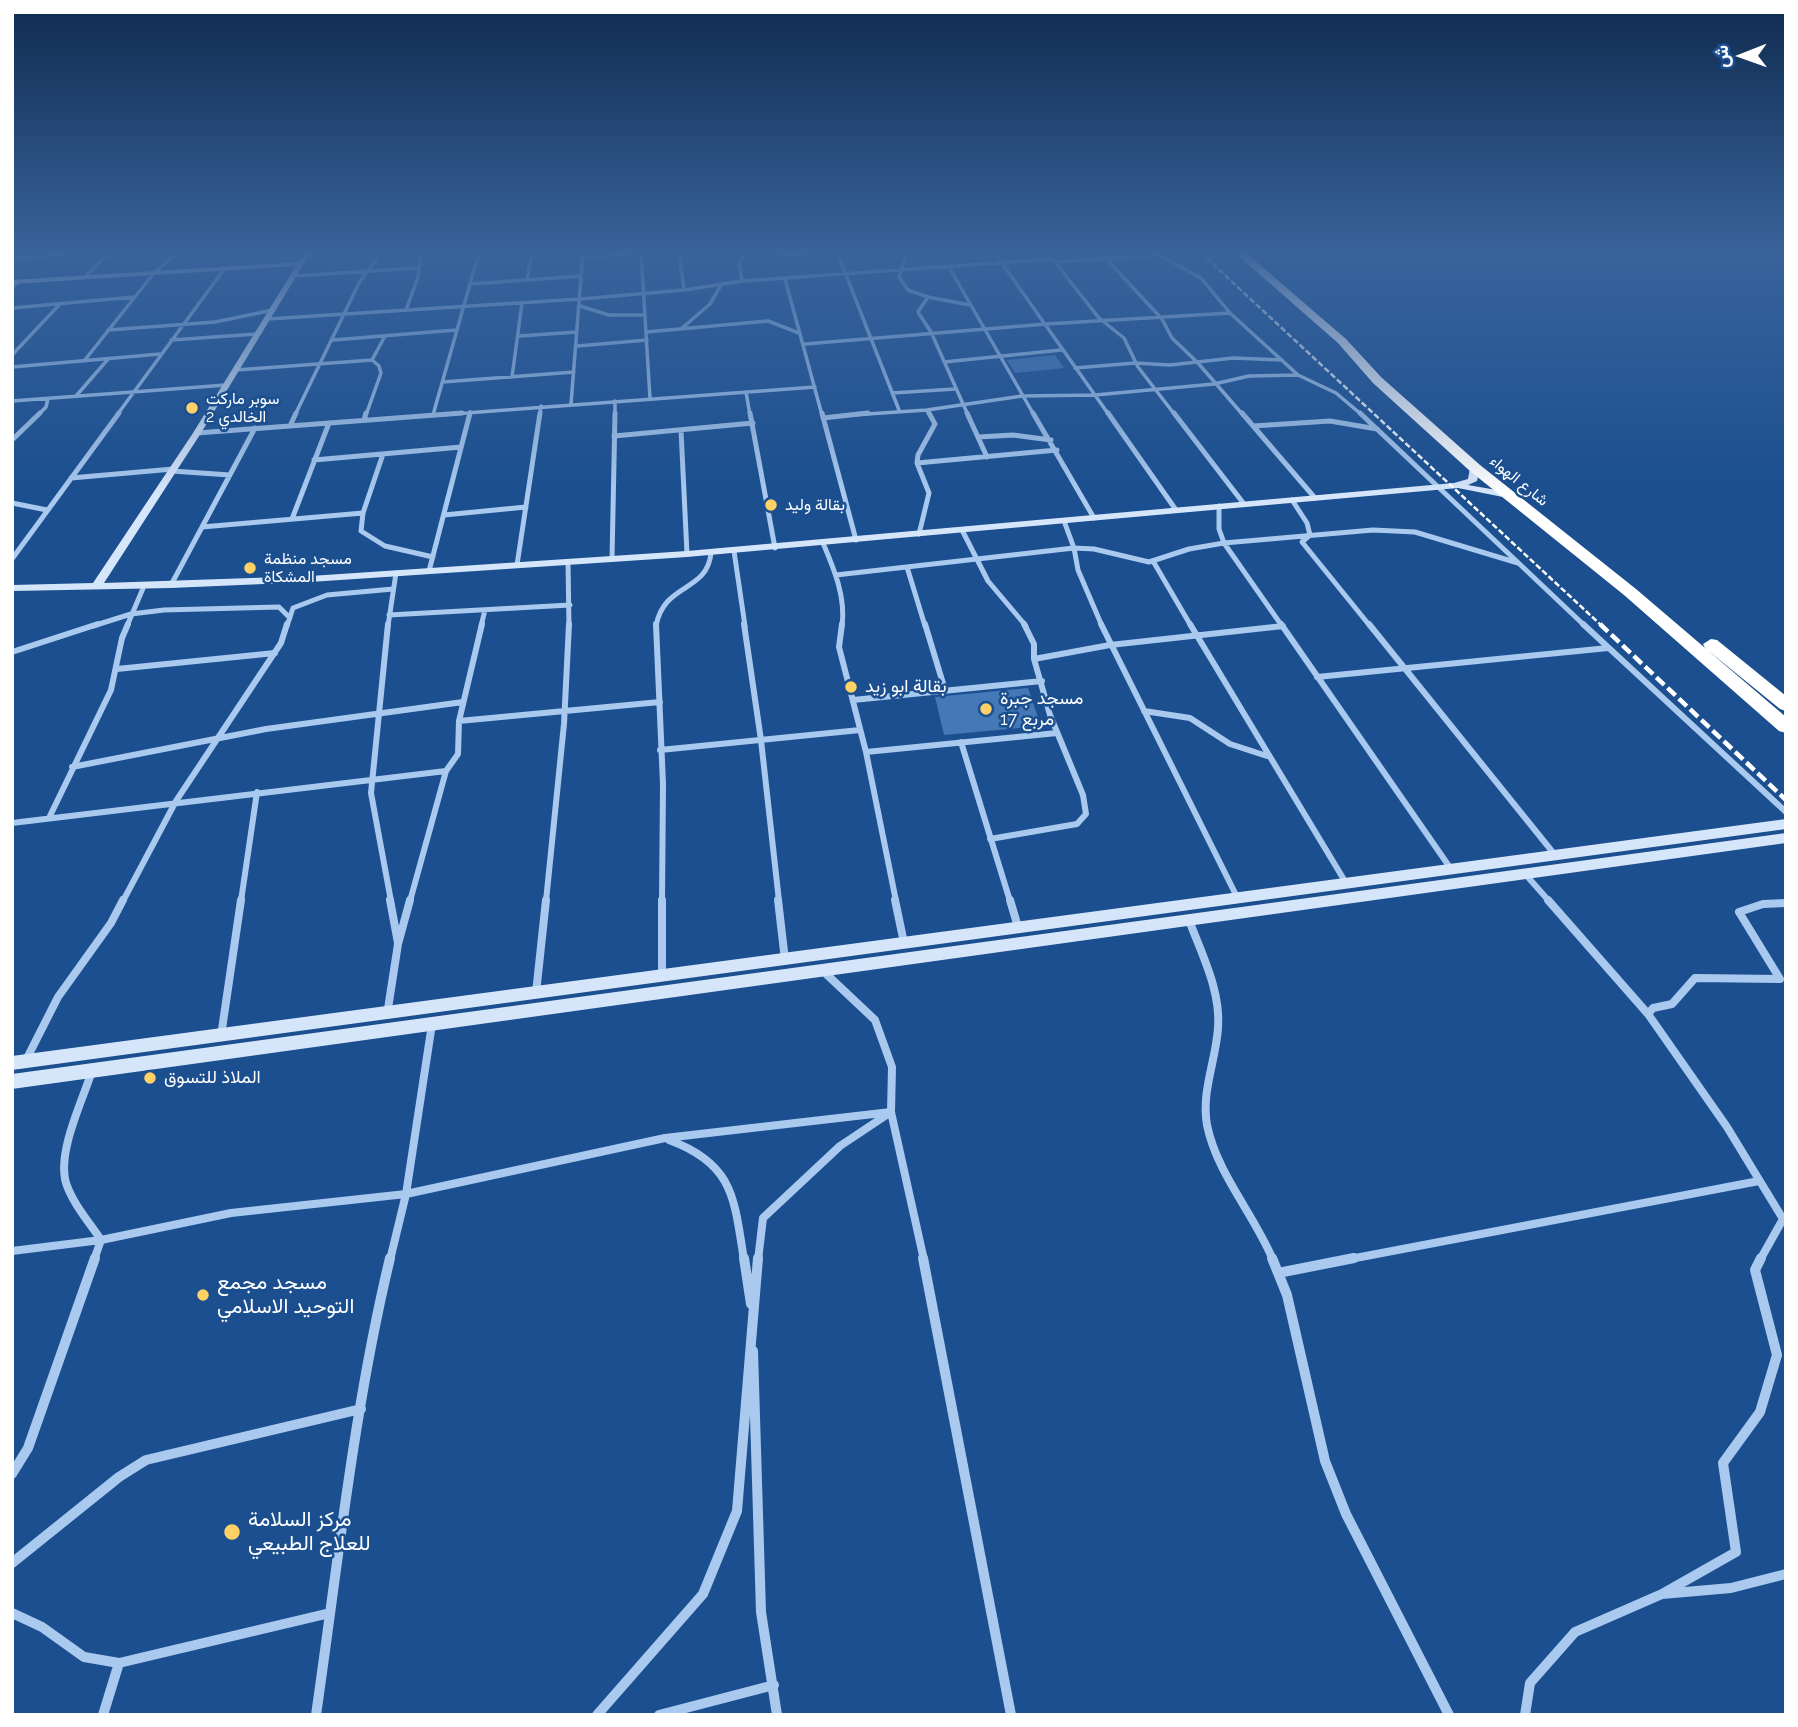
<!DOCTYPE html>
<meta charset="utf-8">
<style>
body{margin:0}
#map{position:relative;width:1798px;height:1727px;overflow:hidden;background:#1b4f8f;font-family:Raleway,Vazirmatn,sans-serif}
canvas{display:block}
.frame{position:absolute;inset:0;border:14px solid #fff;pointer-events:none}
.north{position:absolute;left:1707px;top:21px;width:70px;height:70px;-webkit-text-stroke:5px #1b4f8f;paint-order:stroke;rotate:269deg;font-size:19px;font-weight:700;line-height:28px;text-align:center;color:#fff}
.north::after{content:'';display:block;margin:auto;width:24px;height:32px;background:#fff;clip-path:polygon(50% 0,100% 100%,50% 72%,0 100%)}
</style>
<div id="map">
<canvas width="1798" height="1727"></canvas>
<div class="frame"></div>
<div class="north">ش</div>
</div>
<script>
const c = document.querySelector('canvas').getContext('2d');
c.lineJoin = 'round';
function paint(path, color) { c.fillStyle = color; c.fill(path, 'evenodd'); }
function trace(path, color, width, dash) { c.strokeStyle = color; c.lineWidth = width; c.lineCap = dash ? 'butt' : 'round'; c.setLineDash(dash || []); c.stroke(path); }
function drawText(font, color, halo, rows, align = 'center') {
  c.font = font + ' Raleway,Vazirmatn,sans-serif'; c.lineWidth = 5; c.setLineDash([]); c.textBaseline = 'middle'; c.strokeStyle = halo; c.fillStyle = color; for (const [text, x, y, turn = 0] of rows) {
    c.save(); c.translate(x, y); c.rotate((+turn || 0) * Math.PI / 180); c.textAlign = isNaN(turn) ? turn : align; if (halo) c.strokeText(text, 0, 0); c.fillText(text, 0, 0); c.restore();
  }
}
const building = new Path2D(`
 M1055,355l9,13 -49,5 -8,-13z
 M1028,688l13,38 -97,9 -9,-38z`);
const streetFar4 = new Path2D(`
 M641,252l9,146
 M679,252l5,38
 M768,252l19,3 50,-3 62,158
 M907,252l-8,25 9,13 20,7 -10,15 13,20 37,83
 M994,252l115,163
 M1047,252l52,66 25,20 14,29 37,48
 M1100,252l62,67 10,19 26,25 45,52
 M1154,252l47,26 29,35 68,62 38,18 26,22
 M583,257l58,-4
 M12,259l68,-7
 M1055,262l102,-7
 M949,267l85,148
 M294,276l123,-8
 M85,277l25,-25
 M785,279l37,136
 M527,280l5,-28
 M742,281l-3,-18 9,-11
 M470,284l111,-8
 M12,287l7,-5
 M928,297l42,8
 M580,306l29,9h36
 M12,308l122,-11
 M406,310l12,-33 3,-25
 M267,319l313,-20 104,-9 58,-9 311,-22
 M681,329l29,-25 11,-19
 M108,330l107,-8 58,-12
 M646,332l122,-11 31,12
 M519,336l58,-4
 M171,340l86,-6
 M333,340l123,-10
 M805,344l241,-20 184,-11
 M577,346l70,-6
 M12,355l47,-50
 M84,361l70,-88 25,-21
 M944,362l117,-12
 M12,367l148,-13
 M1075,368l60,-5 35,2 63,-7 49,2
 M236,370l136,-10
 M512,377l10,-74
 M443,382l131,-10
 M746,392l4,23
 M892,393l63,-4
 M76,396l33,-38
 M12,401l214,-16
 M571,404l12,-152
 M927,410l3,5
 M38,415l8,-8 2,-8
 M117,415l108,-147
 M295,415l65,-134 17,-22 -2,-7
 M366,415l15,-42 -2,-7 -7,-6 13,-24
 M433,415l46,-163
 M439,415l376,-28
 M469,415l1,-3
 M540,415l1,-9
 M615,415v-14
 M852,415l75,-5 95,-14 73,-1 119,-11 35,-8 49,-1`);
const streetFar3 = new Path2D(`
 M750,413l25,135
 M822,413l34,127
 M967,413l20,44
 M1033,413l61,105
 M1108,413l68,97
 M1174,413l70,91
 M1242,413l73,85
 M1360,413l225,213
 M823,418l45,-5
 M364,420l2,-7
 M290,426l6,-13
 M1253,426l77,-5 47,8
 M681,430l6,124
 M197,433l265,-20
 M614,436l139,-13
 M978,437l35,-2 38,5
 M12,440l28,-27
 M383,454l-20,59 -2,18 24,15 48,11
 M314,460l147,-13
 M917,463l140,-13
 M172,471l58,4
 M71,478l102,-9
 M1292,500l15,23 3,12 -8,7 68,84
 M12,503l35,7
 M1219,506v23l5,14 58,83
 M444,515l82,-8
 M292,519l37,-96
 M1064,521l10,27 4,22 24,56
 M202,527l161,-14
 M962,530l26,51 38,45
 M919,534l10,-41 -12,-30 1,-8 17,-31 -6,-11
 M823,543c11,26 23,54 19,83
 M734,551l11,75
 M12,559l107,-146
 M612,559l3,-146
 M1153,561l38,65
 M568,562l1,64
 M517,565l23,-152
 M907,567l18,59
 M429,571l41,-158
 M836,575l238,-27 20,1 55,13 40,-13 35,-6 149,-13 42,2 103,31
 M171,585l84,-157
 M389,615l181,-10
 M93,626l38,-12 33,-4 115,-3 11,11
 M127,626l17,-40
 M287,626l6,-18 34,-13 66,-6
 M388,626l8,-53
 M481,626l4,-16
 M656,626c8,-44 51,-33 55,-73`);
const streetFar2 = new Path2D(`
 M388,624l-17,169 20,108
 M656,624l7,160 -1,117
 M744,624l17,116 18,161
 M842,624l-3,23 27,105 30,149
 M925,624l20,66
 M1101,624l136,273
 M1190,624l156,259
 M1281,624l170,245
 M1369,624l186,231
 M1583,624l203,188
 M12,652l86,-28
 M1034,659l76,-14 173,-19
 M117,669l158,-16
 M1317,677l291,-29
 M853,700l189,-19
 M1144,711l46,7 40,26 37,12
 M459,721l201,-19
 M961,742l49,159
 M660,750l200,-20
 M866,752l191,-19
 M72,767l194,-38 197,-27
 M49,818l62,-128 11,-52 6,-14
 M12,823l434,-52
 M990,839l87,-15 9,-10 -3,-19 -33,-80 -16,-56v-15l-10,-20
 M1526,875l23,26
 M123,901l53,-100 105,-158 6,-19
 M241,901l16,-109
 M410,901l36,-130 12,-17 1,-33 23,-97
 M546,901l18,-177 5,-100`);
const streetFar1 = new Path2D(`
 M390,900l8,43
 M778,900l7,60
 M895,900l9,43
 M1010,900l8,27
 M1548,900l100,114 79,113 56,92 -23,41
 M1189,920c13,35 32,71 29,108 -2,32 -17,64 -11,97 10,49 47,89 66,135
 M822,970l53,50 17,47 -1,45 33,148
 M662,976v-76
 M536,993l10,-93
 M1648,1014l5,-6 19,-4 23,-26 85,1 -41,-67 24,-8 23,-1
 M387,1015l11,-71 12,-44
 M221,1036l20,-136
 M25,1062l33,-65 53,-74 12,-23
 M92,1071c-10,31 -35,81 -26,112 7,21 23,39 35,57l-7,20
 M669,1140c65,24 65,58 75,120
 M12,1251l89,-11 130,-27 175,-19 259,-56 226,-26
 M390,1260l16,-66 26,-170
 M758,1260l5,-42 77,-72 48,-32
 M1345,1260l414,-79`);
const street = new Path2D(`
 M744,1258l7,46
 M923,1258l88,457
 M1272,1258l15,37 38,166 21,53 103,201
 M1278,1273l76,-15
 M753,1351l8,261 16,103
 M12,1474l16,-26 67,-190
 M12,1563l107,-86 27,-17 215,-51
 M1662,1594l74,-42 -13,-89 37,-51 17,-57 -22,-85 6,-12
 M12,1613l30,14 42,30 35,6 211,-50
 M103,1715l16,-52
 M316,1715c22,-152 38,-307 74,-457
 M597,1715l106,-121 34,-83 21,-253
 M659,1715l115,-30
 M1525,1715l5,-32 45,-51 87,-38 69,-6 55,-14`);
const secondary = new Path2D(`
 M305,252h6l-110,181 -97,150 206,-7 377,-25 767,-68 14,-4 2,-11 5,-3 5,3 -3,13 -9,4 40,7 5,3 -5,3 -50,-10 -771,69 -377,25 -139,6 -159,3v-6l81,-2 100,-150 103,-167 -284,18v-4l286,-18z
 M1786,819v10l-1774,241v-14z
 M1786,833v10l-1774,246v-15z`);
const highway = new Path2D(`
 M1234,252h11l101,87 35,38 99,88 156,124 150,128v16l-7,-2 -155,-136 -154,-124 -97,-88 -35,-40z
 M1711,639l6,1 69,56v15l-6,-2 -75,-61 -2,-4z`);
const railFar1 = new Path2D(`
 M1200,252l402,374`);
const rail = new Path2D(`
 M1600,624l186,176`);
const markers = [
 [192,408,7,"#ffd166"],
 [771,505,7,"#ffd166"],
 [250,568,7,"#ffd166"],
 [851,687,7,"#ffd166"],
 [986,709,7,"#ffd166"],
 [150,1078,7,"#ffd166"],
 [203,1295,7,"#ffd166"],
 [232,1532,9,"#ffd166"]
];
const farPoinames = [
 ["سوبر ماركت",206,399],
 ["الخالدي 2",206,417],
 ["بقالة وليد",785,505],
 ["مسجد منظمة",264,559],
 ["المشكاة",264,577]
];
const farStreetnames = [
 ["شارع الهواء",1519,481,39]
];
const poiNames = [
 ["بقالة ابو زيد",865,687],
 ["مسجد جبرة",1000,699],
 ["مربع 17",1000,720],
 ["الملاذ للتسوق",164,1078]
];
const nearPoinames = [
 ["مسجد مجمع",217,1283],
 ["التوحيد الاسلامي",217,1307],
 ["مركز السلامة",248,1520],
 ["للعلاج الطبيعي",248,1544]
];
paint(building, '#4478b7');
trace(streetFar4, '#a9c9ee', 3.5);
trace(streetFar3, '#a9c9ee', 5);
trace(streetFar2, '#a9c9ee', 6);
trace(streetFar1, '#a9c9ee', 8);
trace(street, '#a9c9ee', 10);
paint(secondary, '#d6e6fa');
paint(highway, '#fff');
trace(railFar1, '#fff', 2.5, [6, 2.5]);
trace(rail, '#fff', 4.5, [11, 4.5]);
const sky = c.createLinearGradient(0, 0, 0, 494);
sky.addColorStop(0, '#0f2b4f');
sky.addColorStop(0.51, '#39639b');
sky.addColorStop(1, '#39639b00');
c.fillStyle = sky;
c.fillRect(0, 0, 1798, 494);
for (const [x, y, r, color] of markers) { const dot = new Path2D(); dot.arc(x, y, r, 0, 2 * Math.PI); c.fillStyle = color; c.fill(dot); trace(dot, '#1b4f8f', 2.5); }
drawText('16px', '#fff', '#1b4f8f', farPoinames, 'left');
drawText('16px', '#fff', '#1b4f8f', farStreetnames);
drawText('18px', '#fff', '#1b4f8f', poiNames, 'left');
drawText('21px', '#fff', '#1b4f8f', nearPoinames, 'left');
</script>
